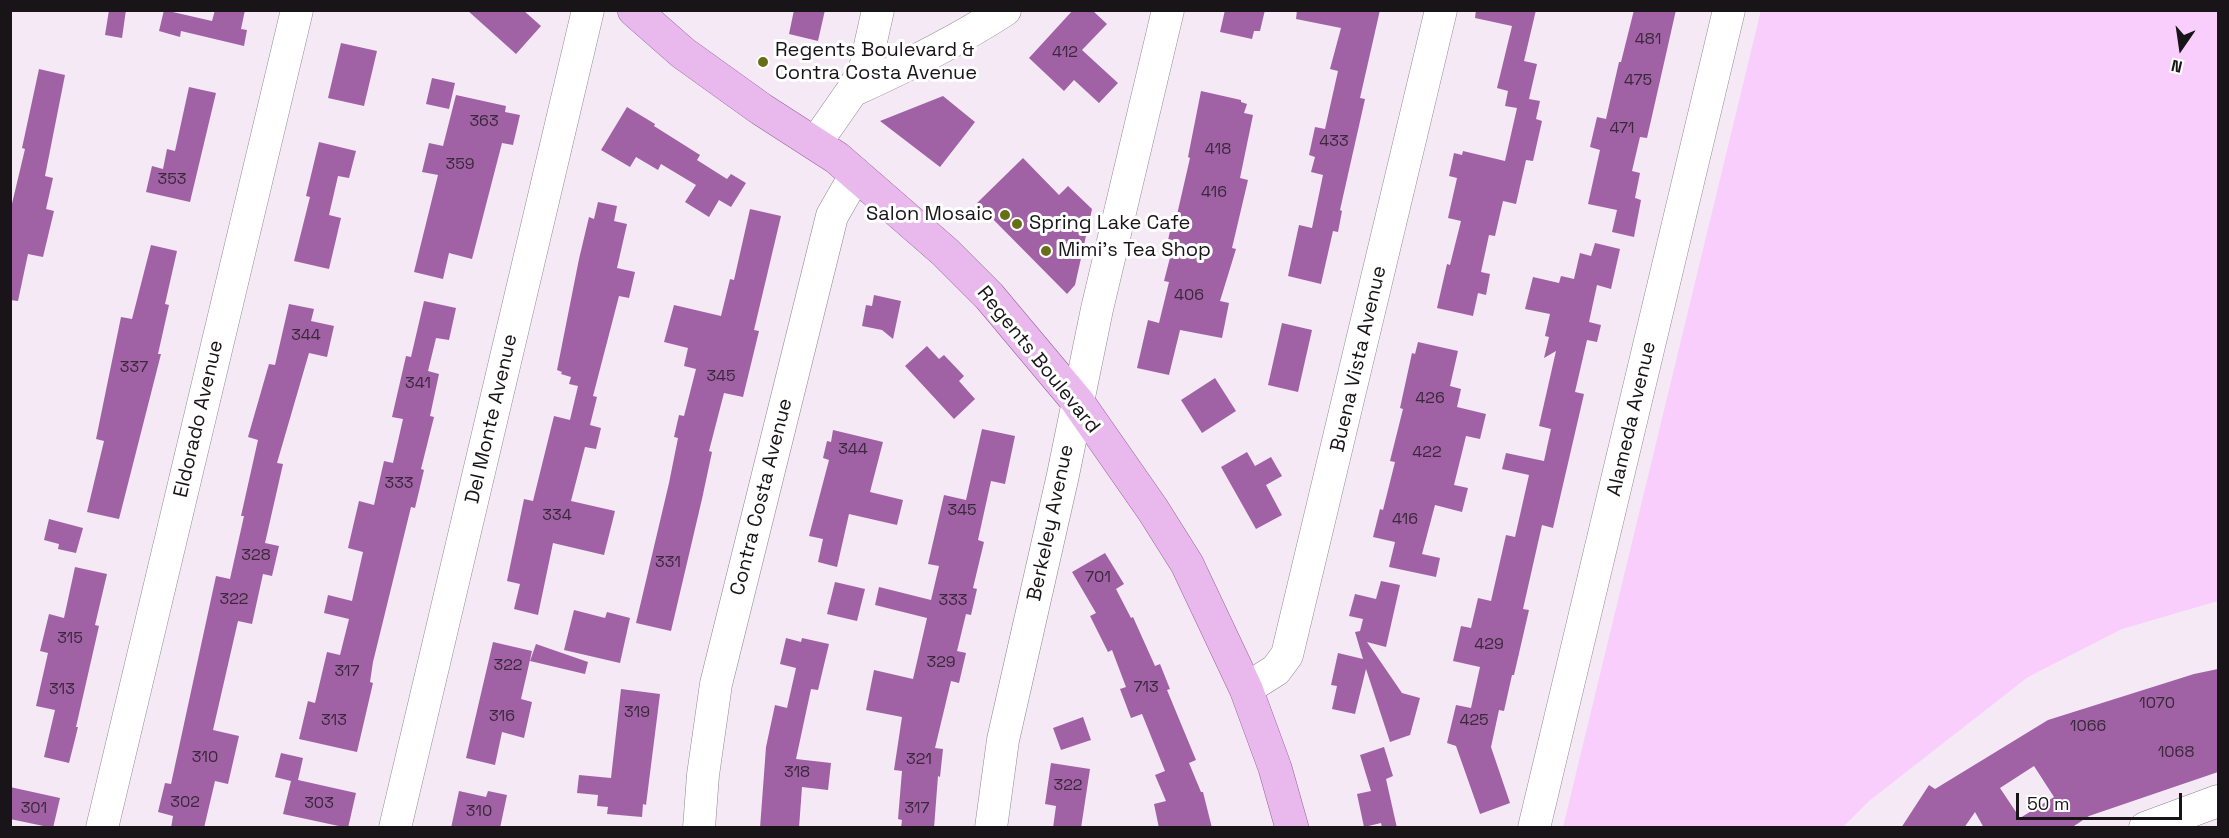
<!DOCTYPE html>
<style>
body{margin:0}
#map{position:relative;width:2229px;height:838px;overflow:hidden;background:#f5e9f5;font-family:"Space Grotesk",sans-serif}
canvas{display:block}
.frame{position:absolute;inset:0;border:12px solid #181418;pointer-events:none}
.north{position:absolute;left:2151px;top:18px;width:60px;height:60px;-webkit-text-stroke:4px #fff;paint-order:stroke;rotate:193deg;font-size:16px;font-weight:700;line-height:24px;text-align:center;color:#181418}
.north::after{content:'';display:block;margin:auto;width:21px;height:27px;background:#181418;clip-path:polygon(50% 0,100% 100%,50% 72%,0 100%)}
.scale{position:absolute;left:2016px;top:793px;width:166px;height:27px;box-sizing:border-box;border:3px solid #181418;border-top:0;padding-left:8px;font-size:18px;line-height:21px;white-space:nowrap;color:#181418;-webkit-text-stroke:4px #fff;paint-order:stroke}
</style>
<div id="map">
<canvas width="2229" height="838"></canvas>
<div class="frame"></div>
<div class="north">N</div>
<div class="scale">50 m</div>
</div>
<script>
const c = document.querySelector('canvas').getContext('2d');
c.lineJoin = 'round';
function paint(path, color) { c.fillStyle = color; c.fill(path, 'evenodd'); }
function trace(path, color, width, dash) { c.strokeStyle = color; c.lineWidth = width; c.lineCap = dash ? 'butt' : 'round'; c.setLineDash(dash || []); c.stroke(path); }
function drawText(font, color, halo, rows, align = 'center') {
  c.font = font + ' "Space Grotesk",sans-serif'; c.lineWidth = 6; c.setLineDash([]); c.textBaseline = 'middle'; c.strokeStyle = halo; c.fillStyle = color; for (const [text, x, y, turn = 0] of rows) {
    c.save(); c.translate(x, y); c.rotate((+turn || 0) * Math.PI / 180); c.textAlign = isNaN(turn) ? turn : align; if (halo) c.strokeText(text, 0, 0); c.fillText(text, 0, 0); c.restore();
  }
}
const green = new Path2D(`
 M1761,10l457,1v590l-96,28 -94,48 -159,124 -26,26h-280z`);
const building = new Path2D(`
 M109,10h17l-4,28 -17,-3z
 M164,10l48,11 3,-11h30l-4,19 6,1 -3,16 -63,-15 -1,6 -21,-6z
 M467,10h56l18,16 -25,28z
 M794,10h31l-7,31 -29,-7z
 M1073,10h19l15,14 -25,26 36,33 -19,20 -25,-23 -10,11 -35,-33z
 M1225,10h40l-5,21h-6l-2,8 -32,-7z
 M1297,10h83l-20,88 5,1 -25,111 2,1 -4,21 -5,-1 -12,53 -33,-8 11,-51 13,3 11,-53 -12,-3 4,-15 -6,-2 6,-28 10,2 13,-58 -8,-2 11,-41 -45,-9z
 M1476,10h60l-12,51 13,3 -8,35 11,2 -4,18 6,2 -9,40 -7,-1 -10,44 -13,-3 -8,35 -6,-1 -8,37 9,2 -4,21 -8,-2 -5,23 -36,-8 10,-44 3,1 11,-44 -13,-3 9,-40 -8,-2 5,-23 8,2 1,-4 42,10 12,-53 -12,-2 3,-15 -11,-3 15,-62 -37,-8z
 M1634,10h42l-29,128 -7,-1 -8,34 8,2 -5,25 6,2 -7,37 -22,-5 5,-22 -29,-6 12,-54 -10,-3 7,-30 9,2 13,-57h2z
 M341,43l36,8 -13,55 -36,-8z
 M39,69l26,6 -20,101 8,2 -7,31 8,2 -11,46 -15,-3 -10,47 -8,-1v-88l15,-63 -3,-1z
 M432,78l23,5 -6,26 -23,-5z
 M189,87l27,6 -26,109 -44,-10 6,-26 11,3 4,-20 8,2z
 M1201,91l40,9v2l6,2 -3,9 9,2 -13,63 8,2 -16,68 4,1 -16,52 9,2 -7,35 -42,-8 -11,45 -32,-7 11,-48 11,3 10,-41 -5,-1 8,-31 -6,-1 7,-31 3,1 14,-61 -2,-1z
 M456,95l50,11 -1,6 15,3 -7,30 -11,-2 -30,116 -23,-6 -6,26 -29,-7 24,-97 -16,-3 7,-29 14,3z
 M943,96l32,26 -35,45 -60,-46z
 M627,107l28,17 -1,2 46,29 -3,5 30,19 4,-5 15,9 -15,24 -12,-7 -10,17 -24,-15 11,-17 -35,-21 -3,6 -22,-13 -6,10 -29,-17z
 M319,142l37,9 -7,27 -11,-2 -9,39 12,3 -12,51 -35,-8 16,-64 -4,-1z
 M1023,158l36,37 9,-9 24,23 -17,76 -8,9 -90,-91z
 M598,202l19,4 -3,15 13,3 -10,44 18,4 -6,26 -10,-2 -26,100 4,1 -7,28 11,3 -5,21 -11,-2 -14,54 44,10 -11,44 -51,-12 -15,72 -24,-6 6,-25 -13,-3 17,-82 9,2 21,-85 16,4 8,-34 -9,-2 2,-7 -10,-3 1,-2 -5,-2 22,-111 10,-42 5,2z
 M750,209l31,7 -27,114 5,1 -16,66 -19,-4 -15,58 3,1 -10,47 -31,132 -35,-8 33,-140 9,-45 -4,-1 5,-22 5,1 12,-47 -12,-3 4,-18 -24,-6 10,-37 47,11 9,-37 4,1z
 M1595,243l25,6 -9,40 -14,-4 -8,37 12,3 -4,17 -10,-2 -12,52 9,2 -31,134 -11,-3 -19,84 6,1 -15,65h-2l-8,36 -5,-1 -8,37 19,56 -30,11 -24,-68 -9,-3 9,-38 15,3 9,-41 -27,-6 8,-35 10,2 7,-30 13,3 15,-66 9,2 14,-62 -27,-6 4,-16 38,8 7,-32 -12,-3 17,-75 -12,7 5,-21 -4,-1 5,-22 -25,-5 8,-32 26,6 2,-7 13,3 6,-26 11,3z
 M151,245l26,6 -12,53 4,1 -11,49h3l-42,165 -32,-7 17,-71 -8,-2 25,-122 11,2z
 M874,295l27,6 -8,38 -11,-9 -20,-4 4,-21 6,1z
 M424,301l32,7 -7,32 -13,-2 -8,33 11,3 -9,42 4,1 -13,52 3,1 -9,38 -4,-1 -38,155 -3,20 3,1 -16,69 -58,-13 9,-38 7,2 12,-51 13,3 9,-36 -25,-6 4,-18 24,6 11,-49 -15,-4 11,-47 15,4 10,-44 9,2 10,-44 -11,-2 14,-61 5,1z
 M289,304l25,5 -3,12 23,5 -7,31 -18,-4 -32,110 6,1 -18,79 14,3 -7,30 -9,-2 -11,50 -14,-3 -25,109 26,6 -11,48 -13,-3 -11,47h-33l2,-12 -15,-4 7,-29 6,1 45,-208 14,3 14,-63h-3l17,-76 -10,-3 21,-73 6,1z
 M1282,323l30,7 -14,62 -30,-7z
 M1418,342l40,9 -8,35 11,3 -4,18 29,7 -6,25 -14,-3 -12,49 14,3 -6,24 -27,-7 -13,49 18,4 -4,19 -47,-10 6,-25 -22,-5 7,-28 3,1 12,-48 -5,-1 13,-52 -3,-1 12,-55 3,1z
 M927,346l12,13 5,-4 20,21 -5,5 16,18 -21,20 -49,-53z
 M1215,378l21,33 -34,22 -21,-33z
 M982,429l33,7 -10,48 -14,-3 -13,59 6,2 -11,46 4,1 -6,26 -5,-1 -9,37 9,2 -7,30 -8,-2 -16,67 8,1 -3,28 -2,-1 -4,52h-33l1,-8 -4,-1 4,-48 -8,-1 8,-53 -36,-7 8,-40 39,9 14,-61 -52,-13 4,-18 52,13 8,-34 -11,-2 16,-69 22,5z
 M833,430l50,12 -13,50 33,8 -6,25 -48,-11 -12,53 -19,-5 5,-23 -14,-3 20,-76 -6,-2 4,-17 4,1z
 M1247,452l8,14 16,-9 11,19 -16,9 16,30 -26,14 -35,-62z
 M49,519l34,9 -7,25 -18,-4 1,-5 -15,-4z
 M1105,553l19,31 -8,5 15,29 2,-1 22,49 5,-2 10,25 -3,1 29,70 -7,3 12,29h2l9,36h-53l-5,-24 12,-3 -11,-26 10,-4 -23,-57 -11,4 -11,-29 6,-2 -14,-37 -4,2 -18,-36 6,-3 -24,-41z
 M75,567l32,7 -12,51 4,1 -23,101h2l-9,36 -25,-6 11,-47 -19,-4 12,-53 -8,-2 9,-37 15,4z
 M1381,581l19,4 -14,62 -19,-5 35,51 18,5 -10,37 -20,7 -24,-73 -11,45 -23,-5 5,-23 -6,-1 7,-32 25,6 -8,-27 5,-1 3,-12 -14,-3 6,-22 21,5z
 M835,582l30,7 -8,32 -30,-7z
 M574,610l31,8 2,-6 23,6 -10,45 -56,-13z
 M786,638l15,4 1,-4 27,6 -11,46 -7,-1 -15,70 35,4 -3,27 -26,-3 -3,41h-39l6,-81 9,-42 12,3 9,-40 -16,-4z
 M493,642l39,9 -11,48 11,3 -8,36 -22,-6 -7,33 -29,-7z
 M536,644l52,18 -3,12 -55,-13z
 M2218,669v103l-129,44 -18,12h-87l-9,-16 -11,16h-63l28,-43 6,4 113,-69 146,-46zM2034,766l20,31 -34,21 -20,-30z
 M621,689l39,5 -14,111 -3,-1 -1,13 -35,-3 1,-7 -11,-1 1,-11 -21,-2 2,-18 32,3z
 M1083,717l8,23 -30,10 -8,-22z
 M1384,747l9,29 -7,3 11,49h-15l-1,-5 -17,4 -7,-33 14,-3 -11,-36z
 M281,753l22,5 -5,22 58,13 -8,35 -65,-14 8,-33 -16,-4z
 M1051,763l39,6 -9,59h-28l3,-22 -11,-2z
 M10,787l50,11 -7,30 -43,-9z
 M459,791l27,6 2,-6 19,4 -7,33h-49z`);
const minor = new Path2D(`
 M852,91c53,-24 104,-49 153,-81
 M815,144l37,-53 13,-23 13,-58
 M1246,689l30,-19 11,-15 154,-645
 M102,828l195,-818
 M395,828l193,-818
 M699,828l4,-53 13,-91 116,-468 24,-42
 M991,828l12,-88 60,-265 34,-166 71,-299
 M1534,828l195,-818
 M2145,828l73,-27`);
const major = new Path2D(`
 M634,10l49,43 78,56 76,49 108,94 44,44 88,105 76,109 34,54 59,125 29,79 17,60`);
const markers = [
 [763,62,6,"#676f16"],
 [1005,215,6,"#676f16"],
 [1017,224,6,"#676f16"],
 [1046,251,6,"#676f16"]
];
const numberNames = [
 ["481",1648,40],
 ["412",1065,53],
 ["475",1638,81],
 ["363",484,122],
 ["471",1622,129],
 ["433",1334,142],
 ["418",1218,150],
 ["359",460,165],
 ["353",172,180],
 ["416",1214,193],
 ["406",1189,296],
 ["344",306,336],
 ["337",134,368],
 ["345",721,377],
 ["341",418,384],
 ["426",1430,399],
 ["344",853,450],
 ["422",1427,453],
 ["333",399,484],
 ["345",962,511],
 ["334",557,516],
 ["416",1405,520],
 ["328",256,556],
 ["331",668,563],
 ["701",1098,578],
 ["322",234,600],
 ["333",953,601],
 ["315",70,639],
 ["429",1489,645],
 ["329",941,663],
 ["322",508,666],
 ["317",347,672],
 ["713",1146,688],
 ["313",62,690],
 ["1070",2157,704],
 ["319",637,713],
 ["316",502,717],
 ["313",334,721],
 ["425",1474,721],
 ["1066",2088,727],
 ["1068",2176,753],
 ["310",205,758],
 ["321",919,760],
 ["318",797,773],
 ["322",1068,786],
 ["302",185,803],
 ["303",319,804],
 ["301",34,809],
 ["317",917,809],
 ["310",479,812]
];
const poiNames = [
 ["Regents Boulevard &",775,51],
 ["Contra Costa Avenue",775,74],
 ["Salon Mosaic",993,215,"right"],
 ["Spring Lake Cafe",1029,224],
 ["Mimi's Tea Shop",1058,251]
];
const streetNames = [
 ["Buena Vista Avenue",1359,359,-77],
 ["Regents Boulevard",1038,360,51],
 ["Eldorado Avenue",199,419,-77],
 ["Del Monte Avenue",492,419,-77],
 ["Alameda Avenue",1632,419,-77],
 ["Contra Costa Avenue",762,497,-76],
 ["Berkeley Avenue",1051,523,-78]
];
paint(green, '#f9cefc');
paint(building, '#a062a5');
trace(minor, '#8f8590', 33);
trace(major, '#97619b', 34);
trace(minor, '#fff', 32);
trace(major, '#e9b9ed', 33);
for (const [x, y, r, color] of markers) { const dot = new Path2D(); dot.arc(x, y, r, 0, 2 * Math.PI); c.fillStyle = color; c.fill(dot); trace(dot, '#fff', 2); }
drawText('16px', '#3a283b', null, numberNames);
drawText('20px', '#181418', '#fff', poiNames, 'left');
drawText('20px', '#181418', '#fff', streetNames);
</script>
